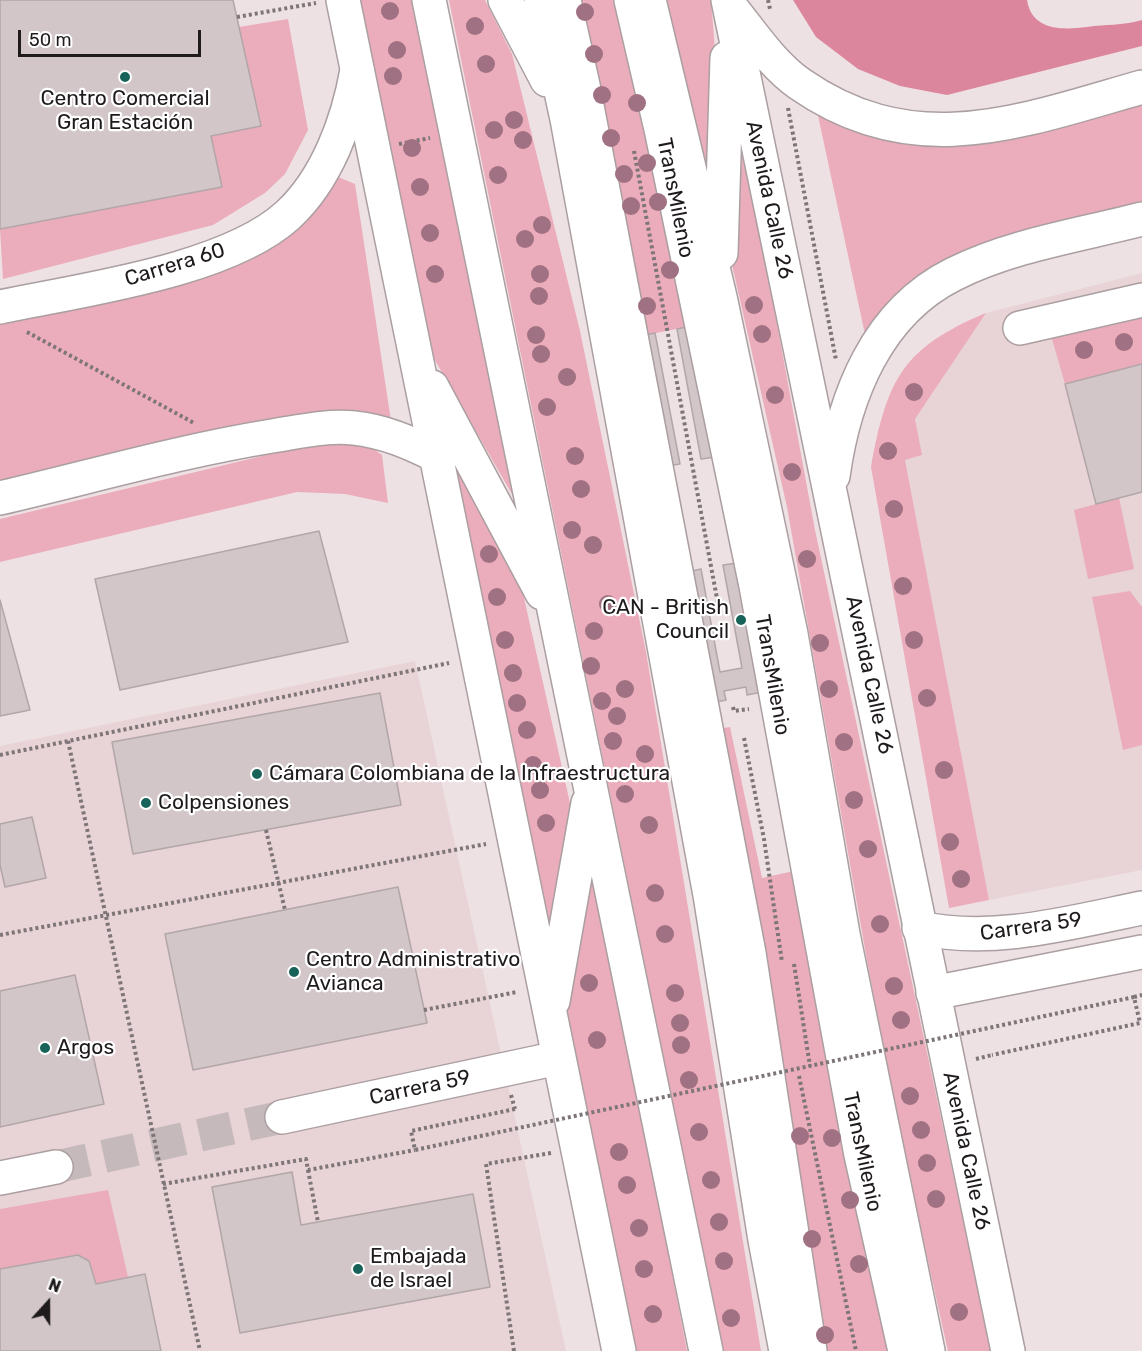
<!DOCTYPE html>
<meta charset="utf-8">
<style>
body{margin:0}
#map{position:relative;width:1142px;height:1351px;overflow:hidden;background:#eee1e4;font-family:Rubik,sans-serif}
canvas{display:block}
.north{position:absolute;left:18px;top:1273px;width:60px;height:60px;-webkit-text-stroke:4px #fff;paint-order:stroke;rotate:21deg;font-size:16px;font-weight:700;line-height:24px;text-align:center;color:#1f1b1c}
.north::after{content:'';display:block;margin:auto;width:21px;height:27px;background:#1f1b1c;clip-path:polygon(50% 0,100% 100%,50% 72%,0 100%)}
.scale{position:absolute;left:18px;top:30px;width:183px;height:27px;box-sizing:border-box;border:3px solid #1f1b1c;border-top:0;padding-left:8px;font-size:18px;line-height:21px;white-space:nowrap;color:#1f1b1c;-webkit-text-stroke:4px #fff;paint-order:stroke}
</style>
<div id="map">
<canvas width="1142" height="1351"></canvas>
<div class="north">N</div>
<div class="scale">50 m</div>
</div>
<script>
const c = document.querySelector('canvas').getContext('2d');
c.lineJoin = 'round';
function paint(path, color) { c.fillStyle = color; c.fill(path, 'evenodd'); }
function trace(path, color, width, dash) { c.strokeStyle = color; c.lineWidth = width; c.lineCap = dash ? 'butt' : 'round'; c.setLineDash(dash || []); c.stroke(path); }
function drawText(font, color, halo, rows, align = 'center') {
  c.font = font + ' Rubik,sans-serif'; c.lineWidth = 4.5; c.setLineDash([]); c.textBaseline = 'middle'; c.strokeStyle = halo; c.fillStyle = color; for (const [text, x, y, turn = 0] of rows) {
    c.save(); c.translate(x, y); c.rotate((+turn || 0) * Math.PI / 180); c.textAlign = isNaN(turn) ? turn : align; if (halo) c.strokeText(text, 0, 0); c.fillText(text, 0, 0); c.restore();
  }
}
const built = new Path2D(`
 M1142,273v597l-153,30 -84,-440 16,-5 -6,-36 71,-106z
 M415,661l151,690h-566v-605z`);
const green = new Path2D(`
 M360,0h52l112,515 -92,-160z
 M449,0h36l27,54 68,277 66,321 115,699h-38z
 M573,0h50l68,326 -50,10z
 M666,0h45l8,100 -12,79z
 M288,19l20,111 -23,44 -20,19 -52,32 -210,54 -3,-50 222,-42 -11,-51 50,-10 -22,-99z
 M1142,100v105l-127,32 -149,102 -49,-228 27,11z
 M741,151l26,119 48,260 176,821h-43l-41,-184 -39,-201 -81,-459 -56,-247z
 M338,177l17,7 36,237 -391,62v-162l176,-37 54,-16 38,-18 30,-23z
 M1142,308v56l-77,20 -15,-52z
 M986,313l-71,106 7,36 -17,5 84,440 -40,8 -78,-441c16,-87 31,-119 115,-154z
 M335,442l36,5 11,8 6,48 -43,-9 -48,-2 -297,70v-43l283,-68z
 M453,453l67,127 54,241 -25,122z
 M1119,498l15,71 -46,10 -14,-69z
 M1130,591l12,16v138l-19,5 -31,-153z
 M730,727l32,151 32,-7 99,480h-72l-104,-622z
 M593,864l94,487h-53l-71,-330z
 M108,1190l20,87 -32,7 -7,-23 -11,-6 -78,14v-60z`);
const forest = new Path2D(`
 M793,0h234c5,31 35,30 60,27 20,-3 33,-1 55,-7v26l-195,49 -47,-9 -42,-17 -42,-32z`);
const building = new Path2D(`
 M0,0h233l28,126 -50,10 11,51 -222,42z
 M691,326l25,131 -15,2 -24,-130z
 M655,333l25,131 -14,2 -25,-130z
 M1142,364v128l-46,12 -31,-120z
 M319,531l29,111 -228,48 -25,-111z
 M737,563l25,129 -15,3 -1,-8 -22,4 2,9 -15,3 -24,-131 14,-3 19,103 22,-4 -19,-103z
 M0,600l30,110 -30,6z
 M380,693l21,112 -268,49 -21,-112z
 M32,817l14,61 -41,9 -5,-22v-41z
 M398,887l29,136 -234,47 -28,-136z
 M75,975l29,129 -104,23v-136z
 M292,1172l9,53 172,-31 17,93 -250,46 -28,-146z
 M78,1255l11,6 7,23 49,-10 16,77h-161v-82z`);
const minorTunnel = new Path2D(`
 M56,1167l226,-50`);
const path = new Path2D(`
 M768,0l2,9
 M237,17l79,-14
 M788,108l48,252
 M399,144l31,-6
 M634,151l84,453
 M27,332l167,91
 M733,707l1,4 15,-2
 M744,738l20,101 18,123
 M68,741l132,610
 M0,755l449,-92
 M266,830l19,80
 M0,935l486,-91
 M794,964l16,102
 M1134,997l8,-2
 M424,1010l93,-18
 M976,1059l16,-4
 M799,1076l57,275
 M511,1095l4,14
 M308,1170l10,52
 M163,1184l143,-25 2,11 107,-20
 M514,1351l-28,-187 65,-11`);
const minor = new Path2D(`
 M564,0l19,85 166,868 61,398
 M631,0l30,129 95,457 105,569 44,196
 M0,307c80,-17 227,-36 288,-92 39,-36 60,-94 69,-145
 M1020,328l122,-28
 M0,498c90,-21 180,-47 272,-62 26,-4 55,-11 82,-8 29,3 55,14 81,27
 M919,928c75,16 149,-5 223,-20
 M933,993l209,-41
 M282,1117l276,-59
 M0,1178l56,-11`);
const major = new Path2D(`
 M343,0l276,1351
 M429,0l277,1351
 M505,0l42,80
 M541,0l26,119 143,776 55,345 21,111
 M649,0l71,297 71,337 52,300 85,417
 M728,0l280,1351
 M733,10c20,25 40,55 67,74 115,80 222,37 342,3
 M721,253l6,-195
 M432,387l110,206
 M833,476c11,-80 44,-164 121,-202 58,-29 126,-39 188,-55
 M553,1001l35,-198`);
const pathBridge = new Path2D(`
 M515,1109l-104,22 4,19 719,-153 6,26 -148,32`);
const trees = [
 [390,11],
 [585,12],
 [475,26],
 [397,50],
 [594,54],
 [486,64],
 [393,76],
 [602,95],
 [637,103],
 [514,120],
 [494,130],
 [611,138],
 [523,140],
 [412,148],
 [647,163],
 [624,174],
 [498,175],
 [420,187],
 [658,202],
 [631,206],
 [542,225],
 [430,233],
 [525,239],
 [670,270],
 [435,274],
 [540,274],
 [539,296],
 [754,305],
 [647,306],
 [762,334],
 [536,335],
 [1124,342],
 [1084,350],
 [541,354],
 [567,377],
 [914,392],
 [775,395],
 [547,407],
 [888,451],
 [575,456],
 [792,472],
 [581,489],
 [894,509],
 [572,530],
 [593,545],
 [489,554],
 [807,559],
 [903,586],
 [497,597],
 [608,604],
 [594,631],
 [505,640],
 [914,640],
 [820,643],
 [591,666],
 [513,673],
 [625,689],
 [829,689],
 [927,698],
 [602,701],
 [517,703],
 [617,716],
 [527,730],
 [613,741],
 [844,742],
 [645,754],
 [533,765],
 [944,770],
 [540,790],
 [625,794],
 [854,800],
 [546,823],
 [649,825],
 [950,842],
 [868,849],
 [961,879],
 [655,893],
 [880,924],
 [665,934],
 [589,983],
 [894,986],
 [675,993],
 [901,1020],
 [680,1023],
 [597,1040],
 [681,1045],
 [689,1080],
 [910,1096],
 [921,1130],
 [699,1132],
 [800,1136],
 [832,1138],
 [619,1152],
 [927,1163],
 [711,1180],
 [627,1185],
 [936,1199],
 [850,1200],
 [719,1222],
 [639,1228],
 [812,1239],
 [724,1261],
 [859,1264],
 [644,1269],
 [959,1312],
 [653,1314],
 [731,1318],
 [825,1335]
];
const markers = [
 [125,77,6,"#186359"],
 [741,620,6,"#186359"],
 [257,774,6,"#186359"],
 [146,803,6,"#186359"],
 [294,972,6,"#186359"],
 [45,1048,6,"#186359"],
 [358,1269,6,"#186359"]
];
const poiNames = [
 ["Centro Comercial",125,99,"center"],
 ["Gran Estación",125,123,"center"],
 ["CAN - British",729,608,"right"],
 ["Council",729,632,"right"],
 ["Cámara Colombiana de la Infraestructura",269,774],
 ["Colpensiones",158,803],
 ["Centro Administrativo",306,960],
 ["Avianca",306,984],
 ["Argos",57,1048],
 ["Embajada",370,1257],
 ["de Israel",370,1281]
];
const streetNames = [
 ["TransMilenio",675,198,79],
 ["Avenida Calle 26",769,200,78],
 ["Carrera 60",175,265,-17],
 ["TransMilenio",772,675,80],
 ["Avenida Calle 26",869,675,78],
 ["Carrera 59",1031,927,-8],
 ["Carrera 59",420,1088,-12],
 ["Avenida Calle 26",966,1151,78],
 ["TransMilenio",862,1152,78]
];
paint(built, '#e8d3d7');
paint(green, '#ebacbb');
paint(forest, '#dc869d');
paint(building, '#d2c6c8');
trace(building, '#b2a6a8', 1.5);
trace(minorTunnel, '#c5b9bc', 33, [33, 16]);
trace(minor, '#ab9fa1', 36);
trace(major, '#ab9fa1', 36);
trace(path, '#7d7577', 4, [3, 3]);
trace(minor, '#fff', 33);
trace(major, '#fff', 33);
trace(pathBridge, '#7d7577', 4, [3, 3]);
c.fillStyle = '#a07182';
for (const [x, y] of trees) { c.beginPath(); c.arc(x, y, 9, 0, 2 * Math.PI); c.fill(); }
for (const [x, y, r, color] of markers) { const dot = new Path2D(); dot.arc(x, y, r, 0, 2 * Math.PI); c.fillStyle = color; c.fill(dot); trace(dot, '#fff', 2); }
drawText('21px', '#1f1b1c', '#fff', poiNames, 'left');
drawText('21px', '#1f1b1c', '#fff', streetNames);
</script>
